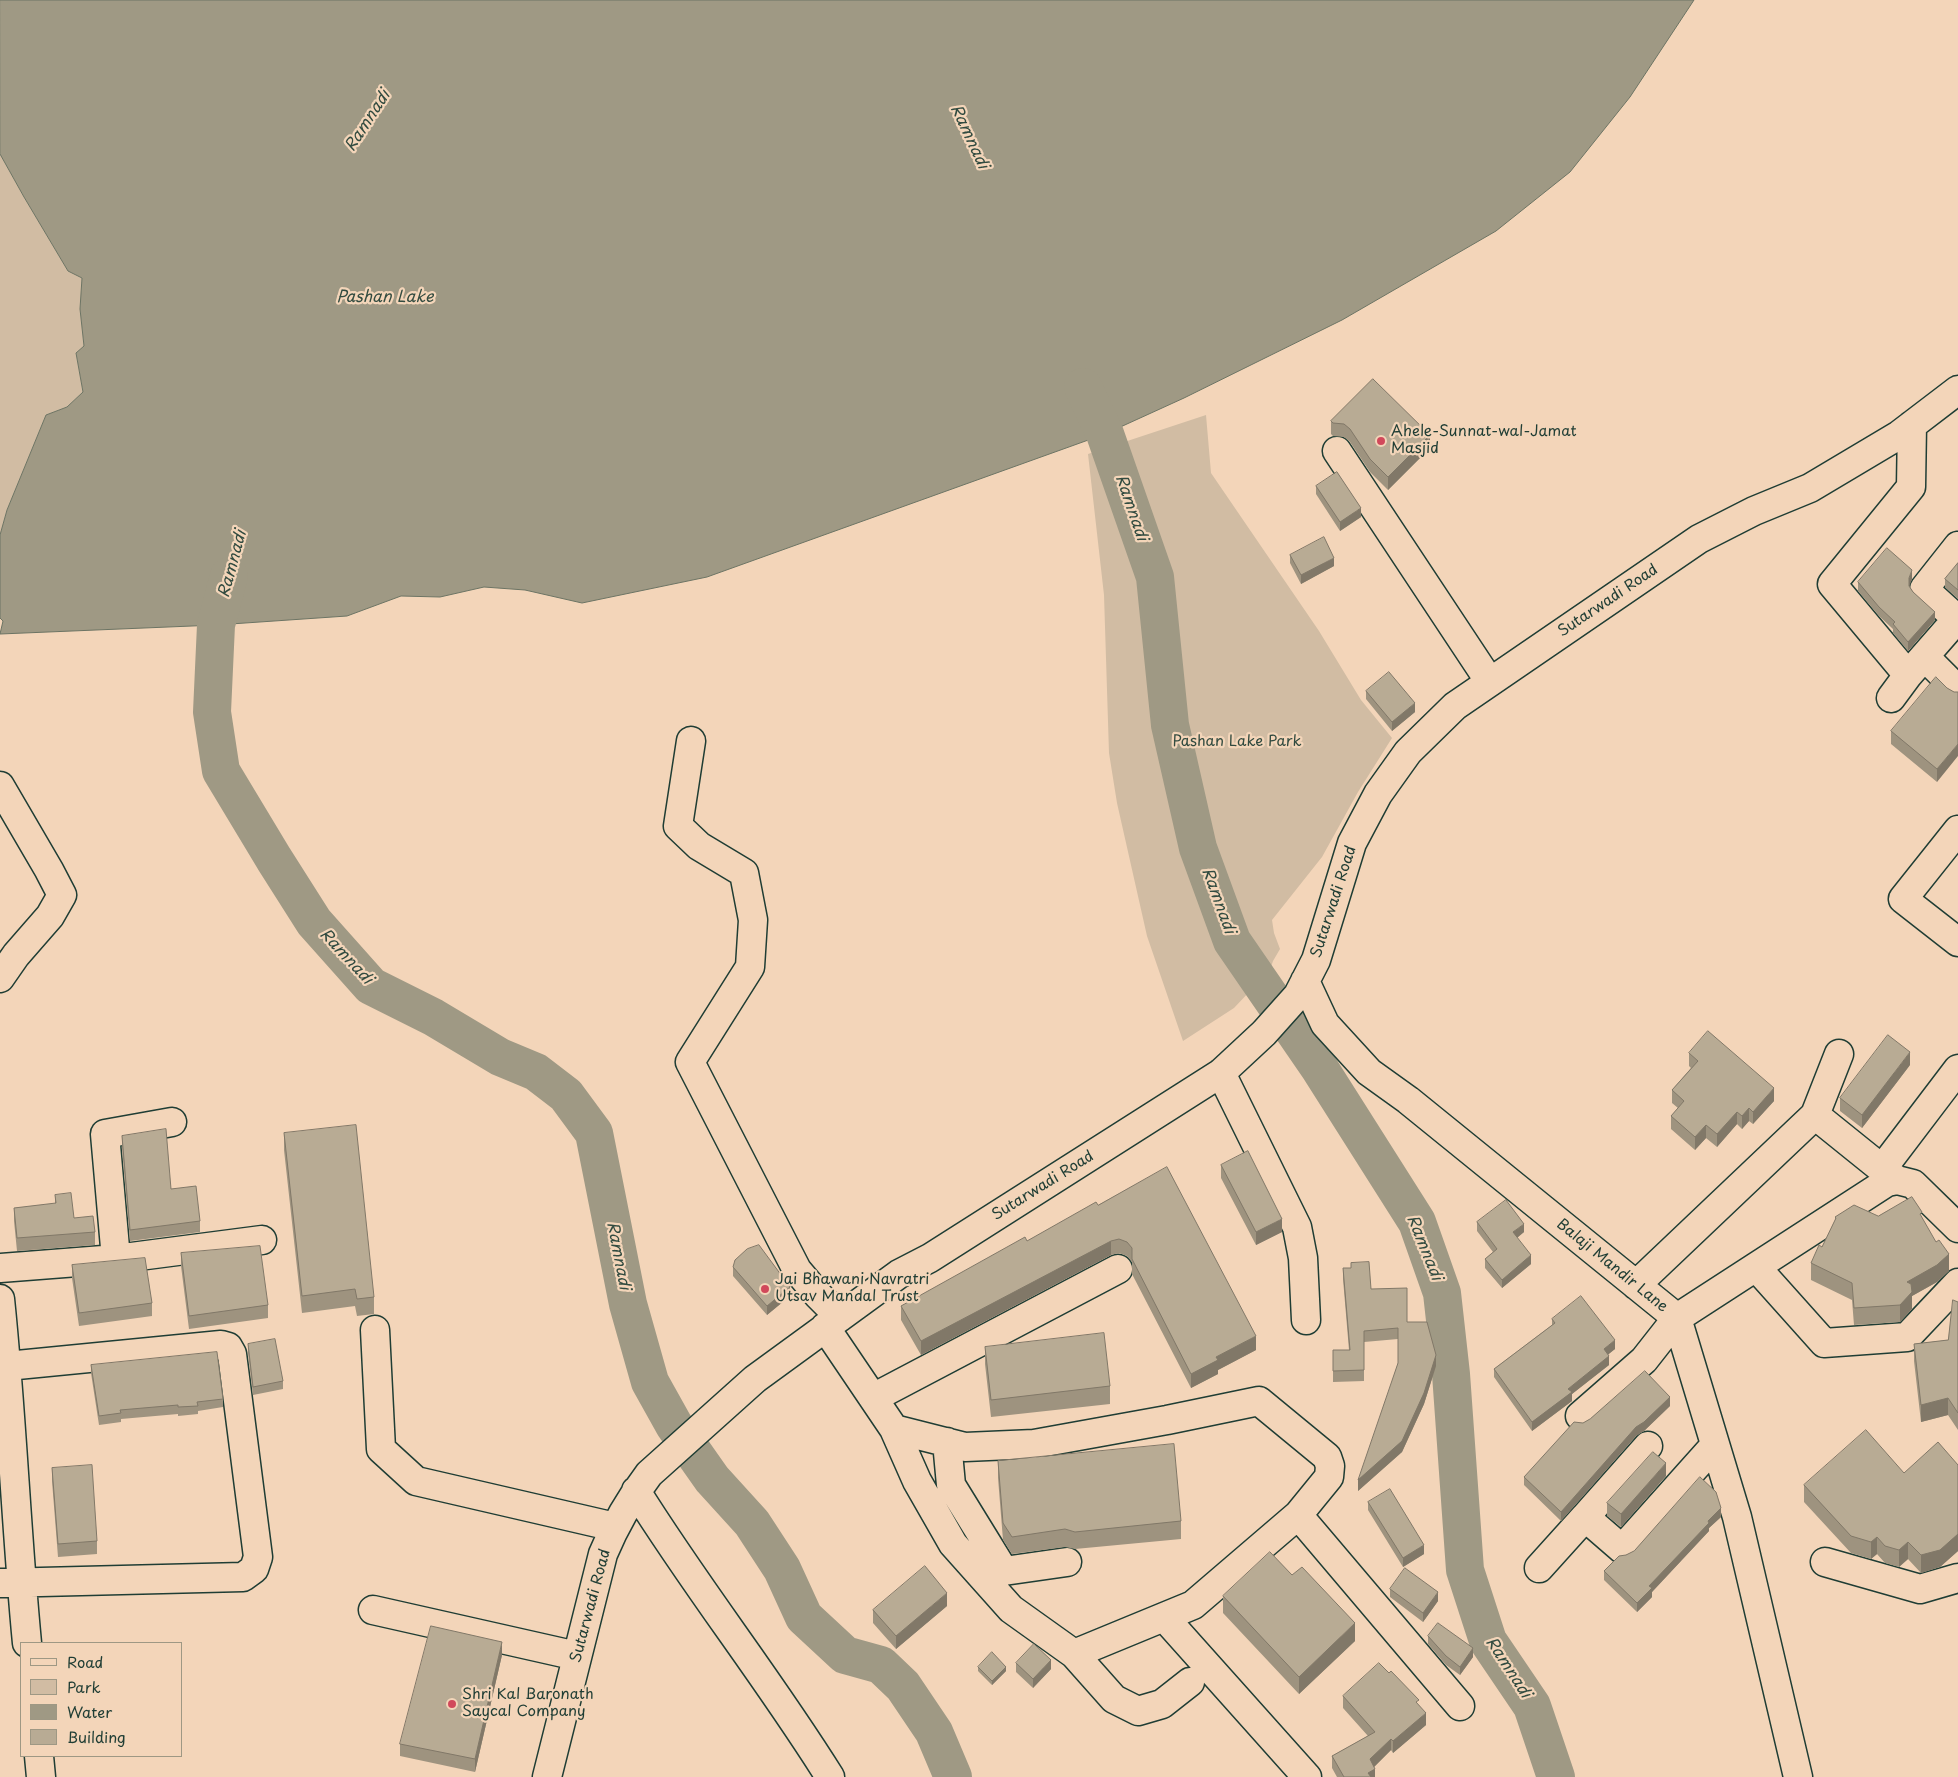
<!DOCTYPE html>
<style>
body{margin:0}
#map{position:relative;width:1958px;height:1777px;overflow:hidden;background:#f3d5b9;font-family:"Playpen Sans",sans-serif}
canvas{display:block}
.legend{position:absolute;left:20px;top:1642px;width:162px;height:115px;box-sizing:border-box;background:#f3d5b9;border:1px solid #9e9884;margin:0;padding:6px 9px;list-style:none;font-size:15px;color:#1f3d34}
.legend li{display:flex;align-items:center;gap:10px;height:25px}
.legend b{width:25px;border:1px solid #9e9884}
</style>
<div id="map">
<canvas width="1958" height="1777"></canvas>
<ul class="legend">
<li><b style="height:6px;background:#f3d5b9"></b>Road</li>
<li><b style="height:14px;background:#d1bca3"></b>Park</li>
<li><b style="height:14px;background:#9f9984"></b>Water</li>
<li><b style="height:14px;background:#b8ab94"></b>Building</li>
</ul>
</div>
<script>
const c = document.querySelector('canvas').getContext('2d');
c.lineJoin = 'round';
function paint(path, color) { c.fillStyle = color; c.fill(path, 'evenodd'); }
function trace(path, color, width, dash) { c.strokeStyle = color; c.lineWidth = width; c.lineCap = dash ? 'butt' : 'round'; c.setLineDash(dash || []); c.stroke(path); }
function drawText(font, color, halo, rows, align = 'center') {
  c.font = font + ' "Playpen Sans",sans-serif'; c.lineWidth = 4.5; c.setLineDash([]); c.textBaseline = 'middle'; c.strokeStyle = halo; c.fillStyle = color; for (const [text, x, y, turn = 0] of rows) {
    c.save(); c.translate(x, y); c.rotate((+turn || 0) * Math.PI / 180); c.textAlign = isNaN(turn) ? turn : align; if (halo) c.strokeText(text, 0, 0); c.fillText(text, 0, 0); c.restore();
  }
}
const green = new Path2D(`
 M0,154l24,43 44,74 14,7 -2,31 4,37 -8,7 7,39 -16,15 -21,8 -39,95 -7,25z
 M1206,415l5,58 108,158 42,69 31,38 -34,54 -36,65 -50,63 2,13 6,16 -7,12 -3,9 -36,38 -51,33 -36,-105 -30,-133 -8,-50 -5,-158 -16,-141z`);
const water = new Path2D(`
 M0,0h1694l-64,97 -60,75 -74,59 -154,89 -158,78 -79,36 -398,143 -125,26 -57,-13 -41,-3 -44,10 -39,-1 -54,20 -131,9 -216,9 3,-13 -3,-3v-83l7,-25 39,-95 21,-8 16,-15 -7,-39 8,-7 -4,-37 2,-31 -14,-7 -44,-74 -24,-43z`);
const river = new Path2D(`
 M1083,387l22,47 50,143 15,148 28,123 34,93 88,128 97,153 25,71 9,81 14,196 23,71 44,65 24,71
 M229,576l-13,49 -4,87 9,59 53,88 40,63 57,64 62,31 67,40 36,15 30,23 28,38 34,171 22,78 24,43 38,54 40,44 30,46 22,48 41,38 36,10 22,21 31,46 19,45`);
const minor = new Path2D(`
 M1337,451l153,231
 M1925,657l33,33
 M1908,675l-76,-91 79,-97 1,-62
 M1891,698l17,-23 49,-56 -33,-30 34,-43
 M691,741l-13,85 21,20 45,27 9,47 -3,47 -60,95 107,208 21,25 22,22
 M0,786l49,84 13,25 -12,21 -34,39 -16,23
 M1958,830l-55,69 55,43
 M1305,981l20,43 44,48 39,28 269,218 210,-136 10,-2 16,4 45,44
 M1839,1054l-24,61 67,54 15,11
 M1221,1073l76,154 6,31 3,62
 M1882,1169l76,-100
 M116,1259l-11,-125 67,-12
 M1756,1267l68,76 83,-6 51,-54
 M0,1268l116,-9 146,-19
 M1636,1285l179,-170
 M0,1299c12,115 16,230 27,344
 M1677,1318l60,199 61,260
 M825,1327l69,102 23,52 36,63 58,65 63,45 40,45 24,12 24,-7 28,-22
 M375,1330l6,119 35,32 199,46
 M873,1398l245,-129
 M1580,1416l64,-56 33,-42
 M894,1429l71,18 69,-3 133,-24 92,-19 68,56 3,9 -1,11 -31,38 -105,90 -119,49
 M947,1442l4,43 53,86 63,-9
 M1648,1446l-63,71 37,32 93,-104
 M636,1491c61,98 133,188 194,286
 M1298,1515l162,191
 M1825,1562l95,27 38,-11
 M1539,1568l46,-51
 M0,1583l243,-6 11,-8 4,-12 -26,-203 -4,-7 -7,-2 -214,21
 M373,1610l204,46
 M1164,1617l143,160
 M39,1756l2,21
 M547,1777l56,-223c12,-29 27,-55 46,-80l106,-95 144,-105 31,-16 291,-185 43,-40 34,-38 18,-35 36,-117 26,-49 30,-42 47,-46 244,-167 55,-28 56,-23 89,-53 59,-45`);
const wall = new Path2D(`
 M1373,379l57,69 -42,42 -18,-18 -20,-30 -6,-5 -11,-1 -2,-2v-13z
 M1316,486l45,31 -21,14 -24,-37z
 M1290,555l44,11 -33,18 -11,-21z
 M1958,563v36l-13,-12v-8z
 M1912,579l-3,6 4,7 22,28 -27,31 -15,-18v-4l-14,-13 -21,-25v-9z
 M1947,688l7,4 -17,90 -46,-38v-13z
 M1366,691l49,21 -23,19 -26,-32z
 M1689,1053l85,48 -21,23 -4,-3 -7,8 -5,-5 -20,23 -11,-9 -11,12 -24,-21v-13l7,-8 -6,-5v-13l19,-22 -2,-2z
 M1910,1065l-48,63 -22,-17v-13z
 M284,1133l90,164v17l-17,2 -2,-10 -53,7 -18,-163z
 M122,1136l49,53 29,32v11l-70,9 -8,-94z
 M1221,1165l61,67 -26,13 -35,-67z
 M55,1195l19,23 21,14v13l-78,6 -3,-30v-13l41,-4z
 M1098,1205l158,145 -38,20v4l-27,14 -59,-114v-12l-5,-6 -8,-3 -8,2 -190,100 -20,-35v-14z
 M1878,1216l44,2 27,53 -12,11 -25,14v13l-12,13 -46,3 -2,-25 -41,-20v-17l11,-16 13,-26v-4z
 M1477,1222l47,10 -7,6 14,26 -29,24 -17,-20v-9l8,-7 -16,-21z
 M181,1253l87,52v13l-79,11 -8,-63z
 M72,1265l80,38v13l-73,10 -7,-48z
 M733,1267l57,29 -23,19 -34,-39z
 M1343,1268l28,21 36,33 29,44 -12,38 -22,48 -44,39 40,-128v-24l-34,3v39l-31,1v-32h16l-6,-71z
 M1958,1302v128l-10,-15 -27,7 -7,-61v-17l34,-4z
 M1552,1319l63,30 -7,5 1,11 -37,29v7l-40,30 -38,-54v-8l58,-44z
 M248,1344l35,37v8l-30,6 -5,-42z
 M985,1347l125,39v18l-119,13 -6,-53z
 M91,1365l132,34v8l-25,4v3l-20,2v-2l-57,5v3l-22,3 -8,-52z
 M1670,1406l-26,25 -8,5 -75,85 -37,-36v-8l59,-54z
 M998,1461l183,60v18l-106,10 -10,-2 -53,7 -9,-14 -5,-62z
 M1958,1465v86l-18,16 -19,6 -13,-14 -9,8 -14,-4 -8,-9 -6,5 -20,-6 -47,-51v-17l100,-12z
 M52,1468l45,73v13l-39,3 -6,-76z
 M1666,1476l-45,51 -14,-11v-13z
 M1368,1502l56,52 -21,13 -35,-57z
 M1721,1517l-12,11v3l-57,61v5l-15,15 -33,-32v-9l22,-16z
 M1390,1589l48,12 -15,21 -33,-25z
 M1223,1596l132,45 -56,53 -76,-81z
 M947,1606l-51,43 -23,-26v-13z
 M1428,1636l45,21 -13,18 -14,-10 -18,-21z
 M502,1655l-27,117 -75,-16v-12z
 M1016,1663l35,6 -18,19 -17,-16z
 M978,1667l28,4 -14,14 -14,-14z
 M1343,1696l76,9 7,20 -33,28 -2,-3 -17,17 1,10h-38l-5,-9v-12l36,-20 -25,-28z`);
const shadedWall = new Path2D(`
 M1430,435v13l-42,42v-13z
 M1361,508v9l-21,14v-9z
 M1334,558v8l-33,18v-9z
 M1912,570v9l-3,8v-9z
 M1935,612v8l-27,31v-9z
 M1415,703v9l-23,19v-9z
 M1958,744v12l-21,26v-13z
 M1910,1052v13l-48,63v-13z
 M1774,1088v13l-21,23v-12z
 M1749,1108v13l-7,8v-13z
 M1737,1112v12l-20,23v-13z
 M1706,1125v13l-11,12v-13z
 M1282,1219v13l-26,13v-13z
 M1524,1224v8l-11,9v-9z
 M1111,1241v14l-190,100v-14z
 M1949,1254v17l-12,11 -25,14v13l-12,13v-17l7,-23z
 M1531,1255v9l-29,24v-8z
 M790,1287v9l-23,19v-9z
 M1256,1336v14l-38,20v4l-27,14v-14l25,-17z
 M1615,1340v9l-11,9v-9z
 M1436,1355v11l-12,38 -22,48 -44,39v-11z
 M1609,1356v9l-37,29v7l-40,30v-9l36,-33z
 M1670,1397v9l-26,25 -8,5 -75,85v-9l75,-85z
 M1948,1398v17l-27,7v-17z
 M1666,1463v13l-45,51v-13z
 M1721,1508v9l-12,11v3l-57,61v5l-15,15v-9l12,-17 59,-65z
 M1958,1534v17l-18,16 -19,6v-18z
 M1877,1537v17l-6,5v-17z
 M1908,1542v17l-9,8v-17z
 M1424,1545v9l-21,13v-9z
 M1438,1592v9l-15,21v-9z
 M947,1593v13l-51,43v-13z
 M1355,1623v18l-56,53v-17z
 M502,1642v13l-27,117v-13z
 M1473,1648v9l-13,18v-8z
 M1051,1660v9l-18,19v-9z
 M1006,1667v4l-14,14v-4z
 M1426,1713v12l-33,28v-12z
 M1391,1739v11l-21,21v-12z
 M1375,1769v8h-7v-4z`);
const building = new Path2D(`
 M1373,379l57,56 -42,42 -18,-18 -20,-30 -6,-5 -11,-1 -2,-2z
 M1337,472l24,36 -21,14 -24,-36z
 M1324,537l10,21 -33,17 -11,-20z
 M1887,548l25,22 -3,8v8l4,6 22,20 -27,30 -15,-18 2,-2 -16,-15 -21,-25z
 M1958,563v27l-13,-11z
 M1389,672l26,31 -23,19 -26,-31z
 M1936,677l11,11 7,4h4v52l-21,25 -46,-38z
 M1708,1031l66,57 -21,24 -4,-4 -7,8 -5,-4 -20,22 -11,-9 -11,12 -24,-21 13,-15 -12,-11 26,-29 -9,-8z
 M1888,1035l22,17 -48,63 -22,-17z
 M356,1125l18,172 -17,2 -2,-10 -53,7 -18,-163z
 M166,1129l5,60 25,-3 4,35 -70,9 -8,-94z
 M1248,1151l34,68 -26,13 -35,-67z
 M1167,1167l89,169 -40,21 2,3 -27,14 -59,-115v-11l-5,-6 -8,-3 -8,2 -190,100 -20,-35 124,-69 2,4 69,-39 2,3z
 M71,1193l3,25 19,-2 2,16 -78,6 -3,-30 42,-5 -1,-8z
 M1912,1197l10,15 -2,2 16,28 3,-2 10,14 -12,11 -30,17 4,2 1,8 -12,13 -46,3 -2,-25 -41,-20 8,-18 3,2 14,-29 -1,-1 19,-12 24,11z
 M1506,1200l18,24 -11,8 18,23 -29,25 -17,-21 12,-10 -20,-27z
 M759,1245l31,42 -23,19 -34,-39 2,-7 12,-11z
 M260,1246l8,59 -79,11 -8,-63z
 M145,1258l7,45 -73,10 -7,-48z
 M1369,1262l2,27 36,-1v34h20l9,33 -12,38 -22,48 -44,39 40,-117v-35l-34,3v39l-31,1v-21h17l-7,-82h8v-5z
 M1581,1296l34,44 -11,9 5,7 -41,33 4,3 -40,30 -38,-53 61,-46 -3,-4z
 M1953,1300l5,2v111l-10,-15 -27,7 -7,-61 34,-4z
 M1104,1333l6,53 -119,14 -6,-53z
 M275,1339l8,42 -30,6 -5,-43z
 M217,1352l6,47 -26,3 1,4 -20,1v-2l-58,5 1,3 -22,3 -8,-51z
 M1645,1371l25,26 -26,25 -8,5 -75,85 -37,-35 50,-55 9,1 7,-4z
 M1866,1430l38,43 34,-31 20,23v69l-18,16 -19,5 -13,-13 -9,8 -14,-4 -8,-9 -6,5 -20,-6 -47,-51z
 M1174,1444l7,77 -106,11 -10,-3 -53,8 -9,-14 -5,-62z
 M1653,1452l13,11 -45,51 -14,-11z
 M92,1465l5,76 -39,3 -6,-76z
 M1700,1477l16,15 5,16 -13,13 1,2 -60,63 3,2 -15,15 -33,-32 15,-15 7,-1 8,-4z
 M1390,1489l34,56 -21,13 -35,-56z
 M1270,1552l22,23 10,-8 53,56 -56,54 -76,-81z
 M925,1566l22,27 -51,43 -23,-26z
 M1405,1568l33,24 -15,21 -33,-24z
 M1438,1623l35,25 -13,19 -14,-11 -18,-20z
 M431,1626l71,16 -27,117 -75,-15z
 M1034,1644l17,16 -18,19 -17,-16z
 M992,1652l14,15 -14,14 -14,-14z
 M1379,1663l10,10 2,-2 28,29 -3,2 10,11 -33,28 -2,-2 -21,20 5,10 -7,4 3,4h-27l-12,-21 43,-24 -32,-36z`);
const markers = [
 [1381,441,5,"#d1495b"],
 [765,1289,5,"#d1495b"],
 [452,1704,5,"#d1495b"]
];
const poiNames = [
 ["Ahele-Sunnat-wal-Jamat",1391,432],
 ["Masjid",1391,449],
 ["Jai Bhawani Navratri",775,1280],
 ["Utsav Mandal Trust",775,1297],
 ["Shri Kal Baronath",462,1695],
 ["Saycal Company",462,1712]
];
const streetNames = [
 ["Sutarwadi Road",1608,601,-34],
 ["Sutarwadi Road",1334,902,-72],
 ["Sutarwadi Road",1043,1186,-32],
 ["Balaji Mandir Lane",1612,1266,39],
 ["Sutarwadi Road",591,1606,-75]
];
const parkNames = [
 ["Pashan Lake Park",1237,742]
];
const waterNames = [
 ["Ramnadi",368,121,-57],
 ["Ramnadi",969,137,65],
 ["Pashan Lake",385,298],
 ["Ramnadi",1131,508,71],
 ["Ramnadi",233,564,-75],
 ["Ramnadi",1218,901,70],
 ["Ramnadi",346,957,47],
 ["Ramnadi",1424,1248,68],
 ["Ramnadi",618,1256,79],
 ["Ramnadi",1508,1668,57]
];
paint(green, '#d1bca3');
paint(water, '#9f9984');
trace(water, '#6c7464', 1);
trace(river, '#9f9984', 38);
trace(minor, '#1f3d34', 31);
trace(minor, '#f3d5b9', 28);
paint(wall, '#9e937f');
paint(shadedWall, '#817868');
paint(building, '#b8ab94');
trace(building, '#817868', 1);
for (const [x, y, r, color] of markers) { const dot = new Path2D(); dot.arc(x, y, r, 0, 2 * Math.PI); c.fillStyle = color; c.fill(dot); trace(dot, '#f3d5b9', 2); }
drawText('15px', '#1f3d34', '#f3d5b9', poiNames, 'left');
drawText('15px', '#1f3d34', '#f3d5b9', streetNames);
drawText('15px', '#314a3f', '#f3d5b9', parkNames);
drawText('italic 16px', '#324b40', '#f3d5b9', waterNames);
</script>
